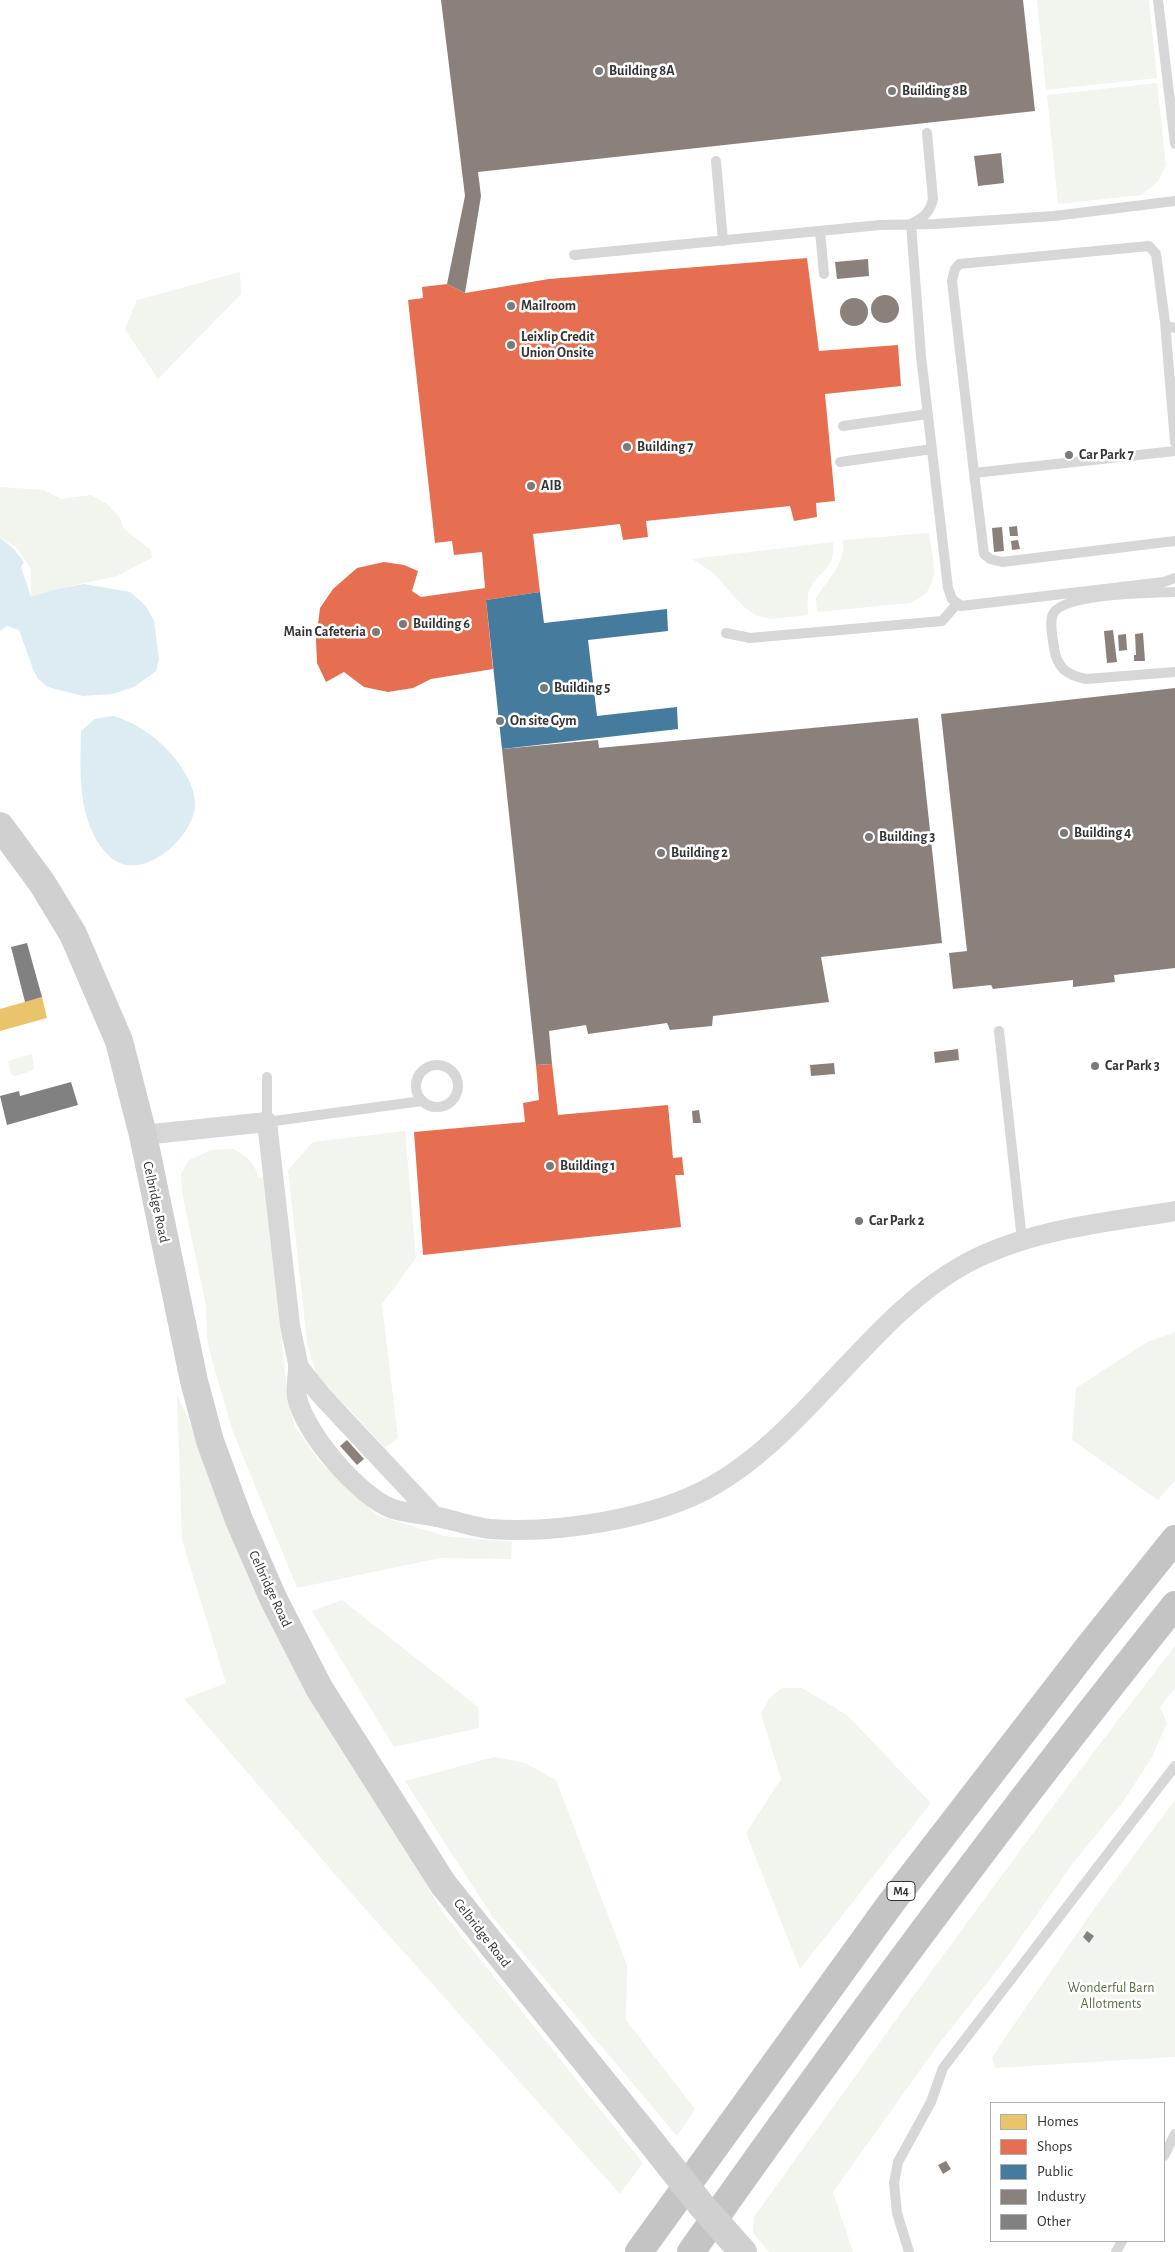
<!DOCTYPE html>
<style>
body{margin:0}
#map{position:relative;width:1175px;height:2252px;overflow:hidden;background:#fff;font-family:"Alegreya Sans",sans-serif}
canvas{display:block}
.legend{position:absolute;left:990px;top:2102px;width:175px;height:140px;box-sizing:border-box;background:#fff;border:1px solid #adadad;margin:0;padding:6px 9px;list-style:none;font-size:15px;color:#333}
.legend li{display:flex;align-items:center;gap:10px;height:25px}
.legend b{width:25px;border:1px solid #adadad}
</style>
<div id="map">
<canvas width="1175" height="2252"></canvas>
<ul class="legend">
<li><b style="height:14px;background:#e9c46a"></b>Homes</li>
<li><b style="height:14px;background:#e76f51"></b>Shops</li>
<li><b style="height:14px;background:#457b9d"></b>Public</li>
<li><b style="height:14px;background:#8a817c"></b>Industry</li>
<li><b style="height:14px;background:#818181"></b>Other</li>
</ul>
</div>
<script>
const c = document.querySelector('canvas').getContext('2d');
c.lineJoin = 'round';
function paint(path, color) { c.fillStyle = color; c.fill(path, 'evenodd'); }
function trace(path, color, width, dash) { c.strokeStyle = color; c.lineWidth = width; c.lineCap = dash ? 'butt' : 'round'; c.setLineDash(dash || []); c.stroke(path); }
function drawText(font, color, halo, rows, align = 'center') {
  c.font = font + ' "Alegreya Sans",sans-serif'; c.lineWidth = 5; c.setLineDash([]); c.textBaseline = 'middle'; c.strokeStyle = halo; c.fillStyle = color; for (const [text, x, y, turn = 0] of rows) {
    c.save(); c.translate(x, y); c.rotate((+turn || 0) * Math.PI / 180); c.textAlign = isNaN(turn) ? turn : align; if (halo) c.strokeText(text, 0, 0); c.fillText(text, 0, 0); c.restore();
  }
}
const green = new Path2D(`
 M1037,0h112l8,78 -111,12z
 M1157,83l9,82 -8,16 -16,14 -84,9 -11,-109z
 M240,272l1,22 -83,85 -33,-50 12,-29z
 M0,487l44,3 17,9 30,-4 15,8 14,15 4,11 27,21 1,8 -35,18 -60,13 -26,9v-29l-15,-22 -16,-9z
 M929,533c4,30 15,56 -19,70l-93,9 -1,-14c11,-18 30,-34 27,-58z
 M833,542c4,29 -20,30 -25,53 -1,6 0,14 0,20l-38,4 -15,-4 -12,-9 -31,-34 -20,-13z
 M32,1054l2,16 -19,6 -4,-2 -3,-13z
 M405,1131l11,127 -34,46 16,134 -13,10 -37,-40 -30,-28 -11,-38 -19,-172 25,-28z
 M234,1149c12,7 22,14 24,29h6l24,223 7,26 24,34 58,54 67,21 68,6 -1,17 -71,-1 -143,30 -64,-156 -20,-68 -6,-26 -1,-33 -24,-112 -1,-19 8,-14 22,-10z
 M1175,1332v148l-17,20 -86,-60 4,-52 71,-46z
 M177,1394l116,272 151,248 199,249 -23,31 -268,-300 -168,-195 42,-16 -44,-143z
 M342,1600l136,107 1,21 -85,19 -82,-136z
 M1175,1646v42l-15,19 7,16 -15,34 -29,45 -50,61 -69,98 -69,88 -102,143 20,60h-84l-16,-19 1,-16c138,-192 276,-384 421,-571z
 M782,1688h20l45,27 84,88 -131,166 -54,-136 35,-54 -20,-65 8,-15z
 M494,1757l31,6 31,17 71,185 -1,55 69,89 -18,27 -183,-217 -89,-138z
 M1175,1800v257l-180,11 -3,-10 12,-19 90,-130z`);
const water = new Path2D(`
 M0,538l13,10 11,14 -3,5 10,30 26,-8 27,-5 46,8 16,14 8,15 5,38 -3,12 -22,16 -22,7 -29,2 -35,-9 -10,-8 -5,-10 -14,-39 -12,-4 -7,5z
 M113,716c25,7 48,24 64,45 9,13 19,28 18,45 -3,35 -58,81 -88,48 -30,-33 -27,-82 -26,-123l14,-12z`);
const homes = new Path2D(`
 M42,997l5,21 -47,13v-22z`);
const shops = new Path2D(`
 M807,258l12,93 79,-6 3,41 -76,8 10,107 -19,2 1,14 -23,4 -4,-15 -144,15 2,16 -25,3 -3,-16 -87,10 7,58 -54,8 7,69 -62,10 -18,9 -25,4 -24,-5 -20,-15 -18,10 -9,-19 -1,-23 4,-32 13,-19 24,-21 27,-6 20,3 14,6 -6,20 9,6 64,-9 -3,-36 -28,3 -2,-14 -17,2 -27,-243 15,-2 -1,-11 25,-3 18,9 84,-14z
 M552,1064l6,51 110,-10 5,53 9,-1 2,18h-9l6,52 -258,28 -9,-123 111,-10 -2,-19 16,-3 -3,-35z`);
const public = new Path2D(`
 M540,592l4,31 123,-14 1,22 -80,9 9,76 80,-9 1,22 -176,20 -16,-149z`);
const industry = new Path2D(`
 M441,0h582l12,111 -557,61 3,24 -16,97 -18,-9 18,-88z
 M1001,153l3,30 -26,3 -4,-30z
 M868,259l1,17 -32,3 -2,-17z
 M871 309a14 14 0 1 1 28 0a14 14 0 1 1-28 0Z
 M840 312a14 14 0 1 1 28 0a14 14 0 1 1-28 0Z
 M1017,526l1,10h-8l-1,-9z
 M1002,527l2,24 -10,1 -2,-24z
 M1018,540l2,9 -8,1 -1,-9z
 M1113,630l4,32 -10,1 -3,-32z
 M1143,633l2,28h-11v-6h2l-1,-21z
 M1126,634l1,16 -8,1 -1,-16z
 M1175,688v280l-61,7 1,7 -42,5v-7l-80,9 -2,-4 -38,4 -4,-36 18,-2 -26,-237z
 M918,718l24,225 -121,14 8,45 -116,14 -1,10 -42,4 -3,-7 -79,11 -2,-9 -37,6 3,33 -16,1 -34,-316 96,-9 1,8z
 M958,1049l1,11 -24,3 -1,-11z
 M834,1063l1,11 -24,2 -1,-11z
 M699,1110l2,13h-8l-1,-12z
 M347,1440l17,19 -7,6 -17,-19z
 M946,2161l5,8 -8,5 -5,-9z`);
const building = new Path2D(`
 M27,943l15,54 -17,5 -14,-55z
 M71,1082l7,23 -71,20 -7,-29 19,-5 1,5z
 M1087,1931l7,5 -5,7 -6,-6z`);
const service = new Path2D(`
 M1158,0l17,144
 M927,133l6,66c-3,14 -10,19 -22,25l10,132 27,232 4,11 9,7 203,-24 11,-4
 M716,161l7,80
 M820,231l4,43
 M574,255l306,-30 55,-1 119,-8 121,-15
 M1165,322l10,120
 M843,426l85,-12
 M1175,451l-201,22 10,81 6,5 12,3 173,-21
 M840,462l92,-13
 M974,473l-22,-192 3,-12 4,-5 190,-18 7,8 9,68 2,4 8,2
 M1175,592c-22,1 -112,1 -122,22 -4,8 0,25 1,34 3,20 13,27 32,31l89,-7
 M726,633l24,5 192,-17 15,-17
 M999,1031l23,209
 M416 1086a21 21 0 1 1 42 0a21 21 0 1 1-42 0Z
 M267,1077v45l155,-21
 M1164,2156l11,-22
 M909,2252l-12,-39 -3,-30 4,-21 33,-60 12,-34 232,-302
 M1116,2252l6,-11`);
const minor = new Path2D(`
 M143,1135l124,-13c8,68 15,135 23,203 2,13 6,26 8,39 1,11 -3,22 -1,33 7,35 62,100 96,112 13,4 26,5 39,7 20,3 38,11 58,13 66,5 166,-10 224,-44 42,-24 76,-59 109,-94 44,-46 86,-96 142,-127 65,-35 139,-41 210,-53
 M298,1366l22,28 115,123`);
const secondary = new Path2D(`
 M0,826l42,57 31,51 46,107 24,94 51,246 16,60 29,79 34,78 46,90 124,196 201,249`);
const motorway = new Path2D(`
 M639,2252l252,-349 199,-258 85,-106
 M691,2252c155,-220 315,-437 484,-647`);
const secondaryBridge = new Path2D(`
 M644,2133l58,73 41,46`);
const markers = [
 [599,71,5,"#7a7a7a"],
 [892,91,5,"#7a7a7a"],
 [511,306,5,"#7a7a7a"],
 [511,345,5,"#7a7a7a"],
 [627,447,5,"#7a7a7a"],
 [1069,455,5,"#7a7a7a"],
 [531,486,5,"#7a7a7a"],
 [403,624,5,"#7a7a7a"],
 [376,632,5,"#7a7a7a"],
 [544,688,5,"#7a7a7a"],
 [500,721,5,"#7a7a7a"],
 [1064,833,5,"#7a7a7a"],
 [869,837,5,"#7a7a7a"],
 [661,853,5,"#7a7a7a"],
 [1095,1066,5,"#7a7a7a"],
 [550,1166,5,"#7a7a7a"],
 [859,1221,5,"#7a7a7a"]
];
const shields = [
 [901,1891,28]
];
const shieldNames = [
 ["M4",901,1891]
];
const poiNames = [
 ["Building 8A",609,71],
 ["Building 8B",902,91],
 ["Mailroom",521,306],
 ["Leixlip Credit",521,337],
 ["Union Onsite",521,353],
 ["Building 7",637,447],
 ["Car Park 7",1079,455],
 ["AIB",541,486],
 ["Building 6",413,624],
 ["Main Cafeteria",366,632,"right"],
 ["Building 5",554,688],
 ["On site Gym",510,721],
 ["Building 4",1074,833],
 ["Building 3",879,837],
 ["Building 2",671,853],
 ["Car Park 3",1105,1066],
 ["Building 1",560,1166],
 ["Car Park 2",869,1221]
];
const streetNames = [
 ["Celbridge Road",156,1202,78],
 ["Celbridge Road",270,1589,65],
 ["Celbridge Road",482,1933,52]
];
const parkNames = [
 ["Wonderful Barn",1111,1988],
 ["Allotments",1111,2004]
];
paint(green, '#f1f5ed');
paint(water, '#ddebf3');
paint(homes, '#e9c46a');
paint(shops, '#e76f51');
paint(public, '#457b9d');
paint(industry, '#8a817c');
paint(building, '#818181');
trace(service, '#d7d7d7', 10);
trace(minor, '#d7d7d7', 20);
trace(secondary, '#d0d0d0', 28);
trace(motorway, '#c4c4c4', 28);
trace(secondaryBridge, '#d0d0d0', 28);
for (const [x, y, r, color] of markers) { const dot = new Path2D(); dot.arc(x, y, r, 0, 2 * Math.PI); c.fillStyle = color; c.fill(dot); trace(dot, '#fff', 2); }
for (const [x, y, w] of shields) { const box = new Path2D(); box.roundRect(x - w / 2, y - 9.5, w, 19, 4); c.fillStyle = '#fff'; c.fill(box); trace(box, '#333', 1); }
drawText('bold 12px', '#333', null, shieldNames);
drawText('bold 14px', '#333', '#fff', poiNames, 'left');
drawText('14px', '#333', '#fff', streetNames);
drawText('14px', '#56703f', '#fff', parkNames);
</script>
